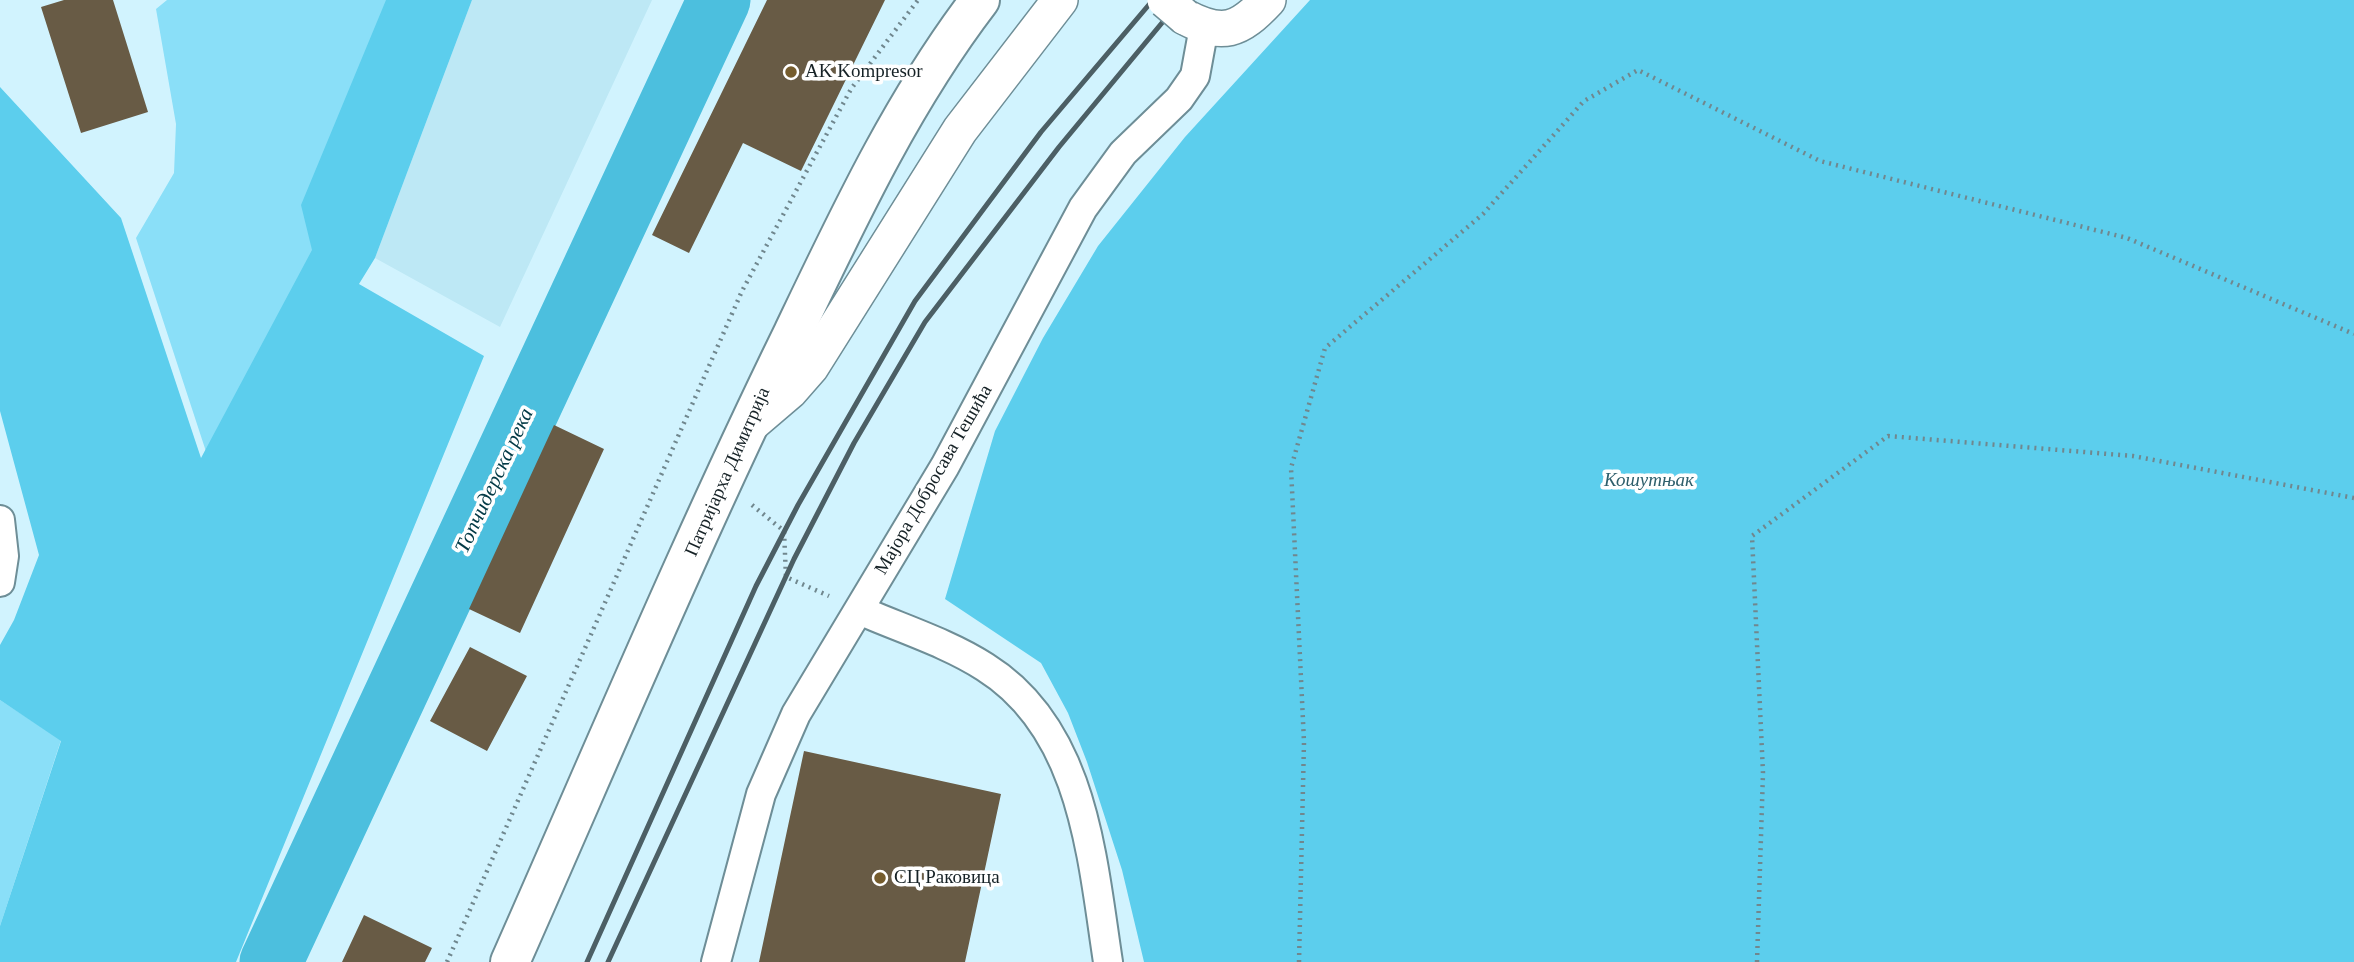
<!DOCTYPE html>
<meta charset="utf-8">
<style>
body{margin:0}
canvas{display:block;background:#d1f3fe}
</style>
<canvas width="2354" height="962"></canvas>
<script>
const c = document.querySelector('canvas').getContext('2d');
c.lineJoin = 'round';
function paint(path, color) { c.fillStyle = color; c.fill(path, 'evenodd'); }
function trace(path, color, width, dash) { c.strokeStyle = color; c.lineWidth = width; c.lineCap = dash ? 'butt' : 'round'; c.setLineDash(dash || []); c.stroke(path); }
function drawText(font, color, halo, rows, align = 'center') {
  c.font = font + ' Georgia,serif'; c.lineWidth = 7; c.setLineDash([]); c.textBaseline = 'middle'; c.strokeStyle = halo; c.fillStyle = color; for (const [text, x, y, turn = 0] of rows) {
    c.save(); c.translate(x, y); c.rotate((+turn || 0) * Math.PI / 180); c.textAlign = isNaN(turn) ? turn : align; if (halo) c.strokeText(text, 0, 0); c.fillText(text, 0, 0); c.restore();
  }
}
const built = new Path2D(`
 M472,0h180l-152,327 -125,-69z`);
const green = new Path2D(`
 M167,0h241l-81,269 -112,210 -79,-241 38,-65 2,-49 -20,-115z
 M0,700l61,40 -61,186z`);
const forest = new Path2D(`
 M386,0h86l-97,258 -16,26 125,72 -248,606h-236v-36l61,-185 -61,-41v-55l14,-25 25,-65 -39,-144v-324l121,131 80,240 111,-208 -11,-45z
 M1310,0h1044v962h-1210l-22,-92 -35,-108 -19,-49 -27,-50 -96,-64 50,-168 48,-93 55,-92 87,-109z`);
const river = new Path2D(`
 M271,962l448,-962`);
const building = new Path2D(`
 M64,0h49l35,112 -67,21 -40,-126z
 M767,0h118l-84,171 -58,-28 -54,110 -37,-18z
 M554,425l50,24 -84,184 -51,-24z
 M470,647l57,29 -40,75 -57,-30z
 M804,751l197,43 -36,168h-206z
 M364,915l68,33 -7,14h-83z`);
const path = new Path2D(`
 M752,505l32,26 2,46 43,19
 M447,962l295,-671 109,-202 67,-89
 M1299,962l5,-220 -13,-274 34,-120 158,-134 101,-113 54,-31 182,91 307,77 227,96
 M1757,962l6,-189 -11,-237 136,-100 245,20 221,42`);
const minor = new Path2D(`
 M0,520l4,36 -4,26
 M859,610c41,18 89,33 126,57 99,62 107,191 123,295
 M716,962l45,-168 35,-80 149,-248 138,-258 40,-55 56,-54 16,-23 9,-49`);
const tertiary = new Path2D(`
 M1185,17c38,20 54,14 83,-17
 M749,426l41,-35 21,-24 149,-237 100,-130`);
const secondary = new Path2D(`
 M510,962c93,-210 182,-423 283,-629 55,-115 109,-231 187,-333`);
const rail = new Path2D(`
 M587,962l169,-376 42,-81 117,-204 126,-169 112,-132
 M608,962l186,-403 60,-116 71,-121 134,-175 122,-147`);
const tertiaryBridge = new Path2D(`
 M1165,0l20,17`);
const markers = [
 [791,72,7,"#755c2d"],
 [880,878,7,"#755c2d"]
];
const poiNames = [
 ["AK Kompresor",805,72],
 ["СЦ Раковица",894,878]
];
const streetNames = [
 ["Патријарха Димитрија",728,472,-66],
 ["Мајора Добросава Тешића",934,480,-60]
];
const parkNames = [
 ["Кошутњак",1649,481]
];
const waterNames = [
 ["Топчидерска река",495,481,-65]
];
paint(built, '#bde8f5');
paint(green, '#8adff8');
paint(forest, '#5cceed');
trace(river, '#4cbfde', 63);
paint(building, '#685b45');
trace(minor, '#6e8e97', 32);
trace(tertiary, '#6e8e97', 38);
trace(secondary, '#6e8e97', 42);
trace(path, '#70878e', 4.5, [2, 5]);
trace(minor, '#fff', 28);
trace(tertiary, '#fff', 35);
trace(secondary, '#fff', 38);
trace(rail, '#4c5f65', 5);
trace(tertiaryBridge, '#6e8e97', 38, []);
trace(tertiaryBridge, '#fff', 35);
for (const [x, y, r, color] of markers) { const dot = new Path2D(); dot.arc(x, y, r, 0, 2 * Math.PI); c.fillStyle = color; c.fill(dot); trace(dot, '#fff', 2.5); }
drawText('19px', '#162226', '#fff', poiNames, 'left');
drawText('19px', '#162226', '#fff', streetNames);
drawText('italic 19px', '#2f5f6c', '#fff', parkNames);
drawText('italic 21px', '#033a46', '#fff', waterNames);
</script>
